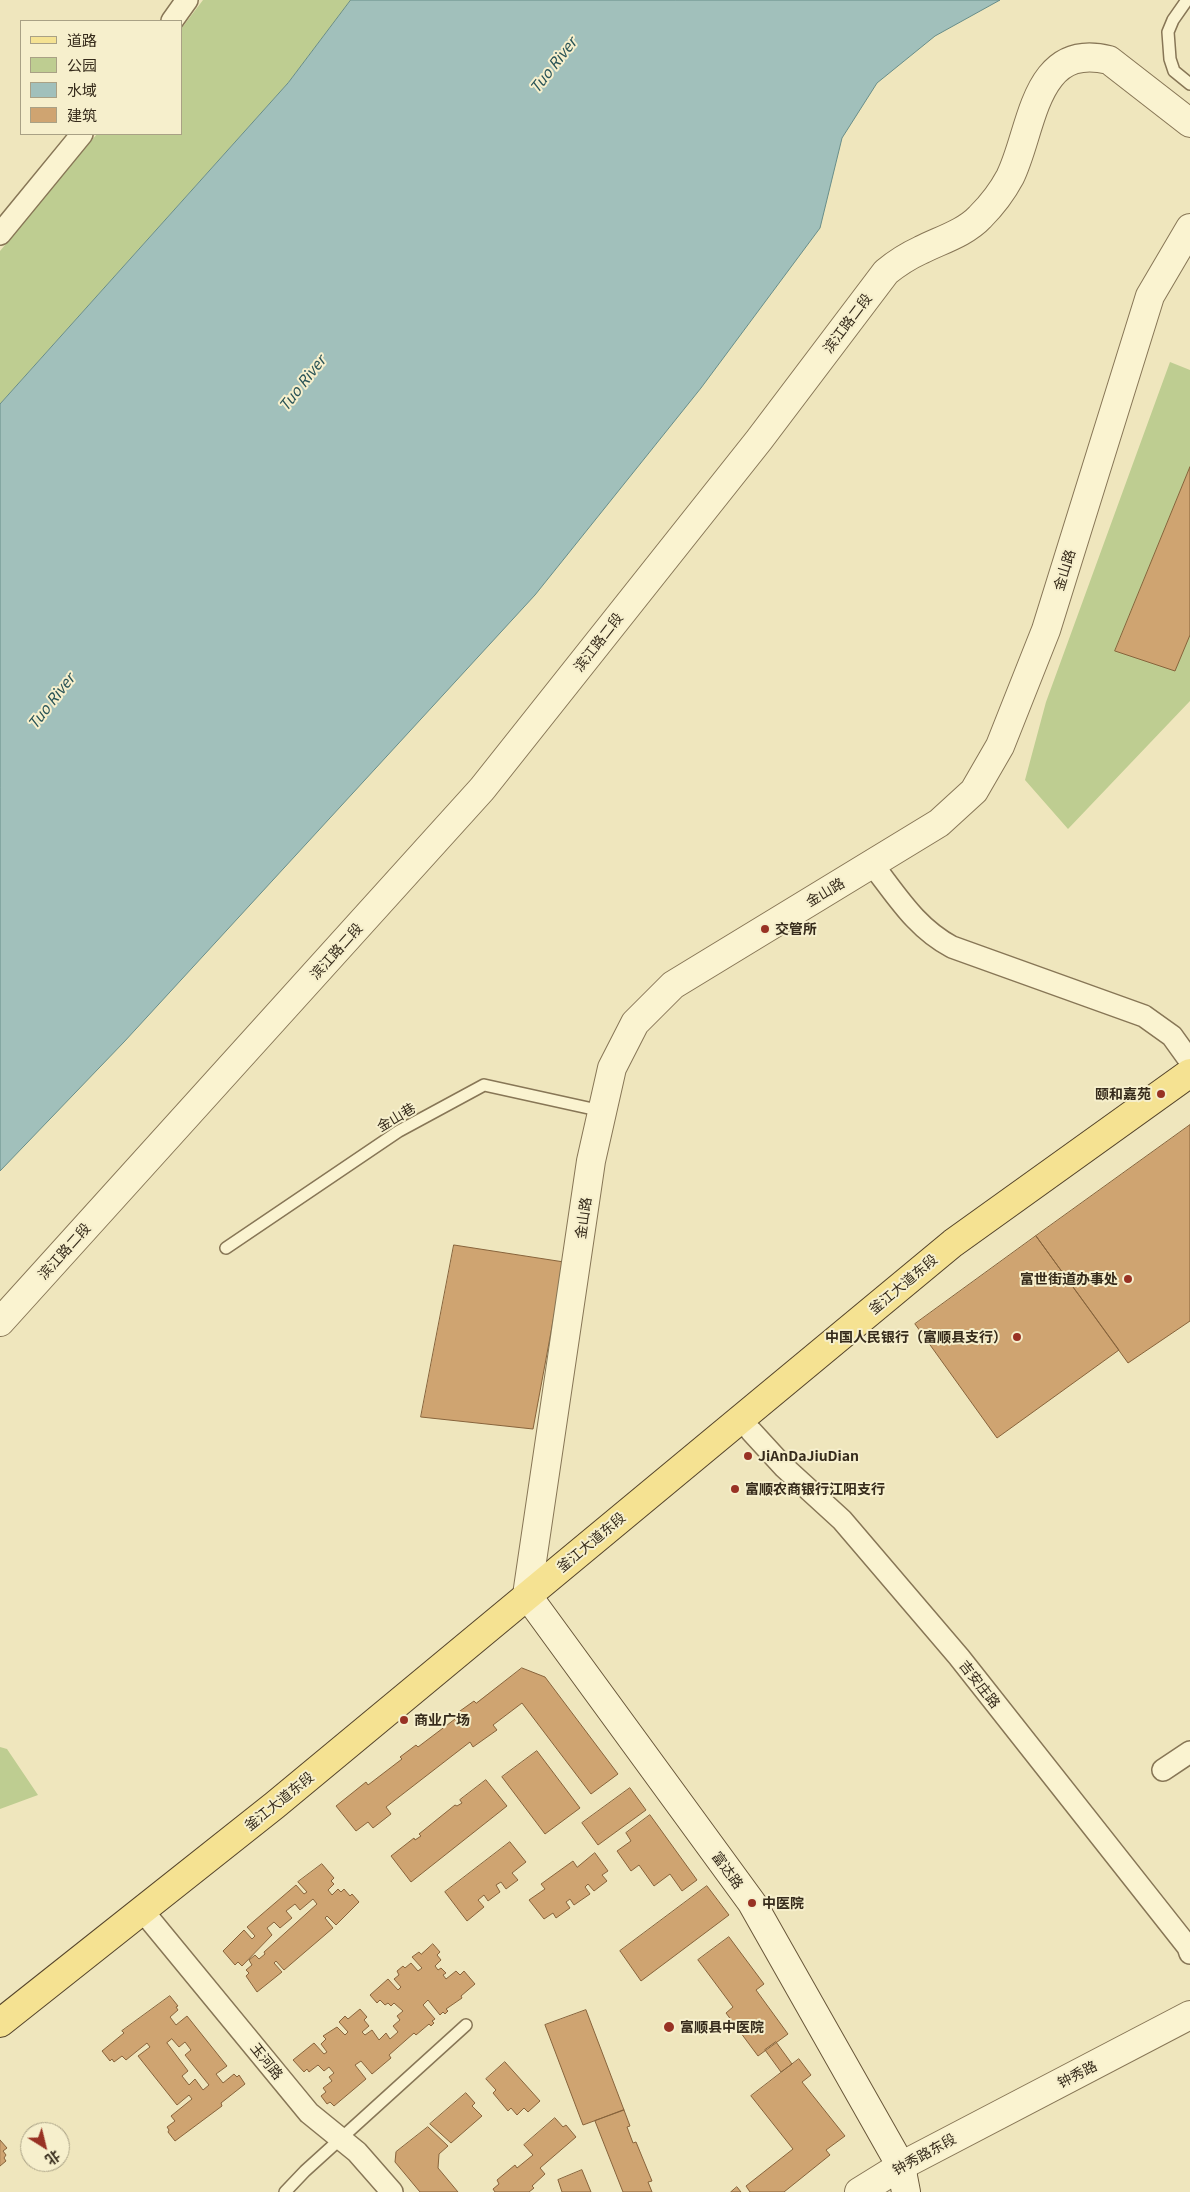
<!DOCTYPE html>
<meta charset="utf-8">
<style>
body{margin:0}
#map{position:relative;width:1190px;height:2192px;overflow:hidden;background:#efe6bd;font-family:Georgia,"Noto Sans SC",serif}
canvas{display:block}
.legend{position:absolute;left:20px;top:20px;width:162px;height:115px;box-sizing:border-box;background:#f6efcc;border:1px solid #a9a185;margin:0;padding:6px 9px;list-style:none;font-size:15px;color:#362b1b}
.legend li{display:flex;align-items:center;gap:10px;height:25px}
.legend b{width:25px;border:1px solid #a9a185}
.north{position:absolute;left:20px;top:2122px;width:50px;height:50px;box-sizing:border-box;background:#f6efcc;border:1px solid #a9a185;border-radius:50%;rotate:144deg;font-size:14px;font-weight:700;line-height:20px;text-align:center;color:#362b1b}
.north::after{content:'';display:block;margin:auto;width:18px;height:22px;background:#983224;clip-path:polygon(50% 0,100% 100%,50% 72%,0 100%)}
</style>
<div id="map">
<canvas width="1190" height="2192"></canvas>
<ul class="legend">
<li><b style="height:6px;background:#f5e292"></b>道路</li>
<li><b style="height:14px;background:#becd91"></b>公园</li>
<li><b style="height:14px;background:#a1c0bb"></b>水域</li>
<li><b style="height:14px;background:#cfa471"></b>建筑</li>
</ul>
<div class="north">北</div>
</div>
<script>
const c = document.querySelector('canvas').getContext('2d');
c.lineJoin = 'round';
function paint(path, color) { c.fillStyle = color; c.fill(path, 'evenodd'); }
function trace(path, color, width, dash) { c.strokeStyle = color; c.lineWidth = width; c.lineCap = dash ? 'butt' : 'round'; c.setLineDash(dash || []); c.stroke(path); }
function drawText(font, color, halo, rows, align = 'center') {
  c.font = font + ' Georgia,"Noto Sans SC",serif'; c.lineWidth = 4; c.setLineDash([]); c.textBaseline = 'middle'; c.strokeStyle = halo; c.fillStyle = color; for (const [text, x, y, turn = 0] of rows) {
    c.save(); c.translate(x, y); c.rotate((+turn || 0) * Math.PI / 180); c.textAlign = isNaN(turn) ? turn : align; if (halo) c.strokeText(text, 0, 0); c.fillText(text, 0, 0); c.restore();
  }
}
const green = new Path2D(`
 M203,0h148l-63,83 -288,321v-153l97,-117h84v-105z
 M1170,362l20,8v331l-122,128 -43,-49 21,-78z
 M0,1747l7,2 31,46 -38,14z`);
const water = new Path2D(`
 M351,0h649l-65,36 -58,47 -35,55 -22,90 -119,160 -166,207 -411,447 -124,129v-767l288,-321z`);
const building = new Path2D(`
 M1190,467v168l-15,36 -60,-20z
 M1190,1125v196l-62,42 -92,-127z
 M1036,1236l83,114 -122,88 -82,-114z
 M454,1245l110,17 -31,167 -112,-12z
 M522,1668l23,9 73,97 -27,20 -69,-91 -29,22 4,5 -24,17 -3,-5 -84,65 5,7 -18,14 -5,-6 -12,9 -20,-25 30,-24 2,3 34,-26 -2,-2 16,-12 2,2 37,-28 -2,-3 21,-15 2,2z
 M537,1751l43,57 -35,26 -43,-57z
 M486,1780l21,26 -96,76 -20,-26 23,-18 1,2 6,-4 -2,-2 36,-29 2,1 5,-3 -2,-3z
 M630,1788l16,22 -48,35 -16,-22z
 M650,1815l47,65 -15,11 -12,-17 -16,12 -15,-21 -8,6 -14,-20 14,-10 -5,-8z
 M510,1842l16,20 -14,11 6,7 -12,9 -5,-7 -5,3 4,7 -12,9 -4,-6 -6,5 6,7 -17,14 -22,-29z
 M595,1853l13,18 -6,4 5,6 -13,10 -6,-7 -3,3 5,7 -16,11 -4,-6 -4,3 4,6 -14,10 -3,-5 -9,6 -15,-19 16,-11 -4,-5 32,-23 4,6z
 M322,1864l12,14 -3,3 3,3 -6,6 4,5 6,-6 3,3 3,-3 6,7 2,-2 7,8 -23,23 -9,-9 -2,2 8,10 -49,42 -8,-9 -2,2 8,9 -25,20 -11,-16 3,-3 -3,-3 6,-5 -3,-5 6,-5 4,4 6,-5 -1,-2 53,-48 -4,-5 -13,11 -5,-6 -9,7 6,7 -12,10 -6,-6 -7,6 5,7 -30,31 -4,-4 -3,3 -12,-14 21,-21 8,9 3,-3 -8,-9 49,-42 8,9 3,-2 -9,-10z
 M707,1886l22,29 -88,66 -21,-30z
 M729,1937l35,47 -8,6 32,44 -30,22 -32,-43 7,-6 -35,-47z
 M433,1944l7,8 -3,3 4,5 -6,6 3,4 3,-2 5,5 -3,2 3,4 10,-8 4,4 4,-4 11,13 -14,12 1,2 -16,11 2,2 -3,3 -2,-2 -3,3 -12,-15 -5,5 12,14 -3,2 2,2 -3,3 -2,-2 -13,11 -2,-2 -25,22 2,3 -19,16 -11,-13 -6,4 11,14 -32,27 -4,-4 -3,2 -6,-8 5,-4 -3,-4 9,-7 -3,-4 5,-4 -5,-6 -5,4 -6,-6 -9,7 -2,-3 -3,3 -11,-12 21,-17 10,11 3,-2 -6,-8 5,-5 -3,-3 14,-9 8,8 3,-3 -9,-10 6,-6 3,3 12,-10 7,8 -3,3 5,6 -7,6 3,3 7,-5 7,10 7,-7 4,6 8,-7 -5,-6 7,-6 -3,-4 6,-5 -9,-8 -3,3 -3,-3 -3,2 -5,-5 -3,3 -7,-8 18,-16 10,11 3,-3 -7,-8 5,-4 -2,-4 6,-5 2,2 6,-5 7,8 4,-3 -10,-11 7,-5 2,2z
 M170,1996l8,10 -2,1 2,3 -8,7 6,8 11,-9 40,50 -11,8 7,9 11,-9 3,3 2,-2 6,9 -24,19 1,3 -47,35 -7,-9 1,-2 -2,-3 8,-6 -4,-5 21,-17 -3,-4 -12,10 -39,-49 12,-9 -3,-4 -21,17 -4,-4 -8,6 -2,-3 -2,2 -8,-10 22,-18 -2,-2zM172,2039l7,8 6,-5 6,8 -6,5 24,30 -6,5 -8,-11 -6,6 -7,-9 6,-5 -21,-28z
 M586,2010l38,100 -41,15 -38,-100z
 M776,2042l16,22 -11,8 -16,-22z
 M799,2059l12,16 -9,7 43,54 -19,14 4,5 -46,37h-34l-4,-6 47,-37 -42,-53z
 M505,2062l35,39 -12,11 -4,-4 -7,7 -6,-7 -3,3 -15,-18 3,-3 -10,-11z
 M466,2093l9,10 -3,3 10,10 -31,27 -21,-19z
 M624,2110l6,16 -3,1 6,16 3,-1 16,39 -4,1 4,10h-29l-28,-71z
 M555,2118l8,9 3,-2 10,12 -36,31 5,6 -13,12 2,2 -5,4h-34l-2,-3 6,-5 -2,-4 18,-15 2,3 16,-13 -9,-10z
 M428,2127l20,19 -9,8 -1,14 20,24h-38l-25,-30 1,-10z
 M0,2140l7,8 -4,3 3,4 -2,3 2,3 -6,5z
 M582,2170l9,22h-29l-4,-12z
 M737,2187l4,5h-10z`);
const service = new Path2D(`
 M1187,0l-14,20 -5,12 2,27 4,12 16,13
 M226,1248l173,-117 85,-46 118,26
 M285,2192l20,-21 161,-146`);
const minor = new Path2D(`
 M172,21l15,-21
 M0,234l82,-100
 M872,864c25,32 44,64 80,83l192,69 28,20 18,25
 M751,1431l33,36 58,53 117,137 229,290 2,6
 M1163,1770l27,-18
 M151,1921l158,192 48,39 35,40`);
const tertiary = new Path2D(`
 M0,1322l482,-533 277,-349 127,-168c11,-9 22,-16 35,-22 20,-10 44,-17 59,-33 12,-12 22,-25 30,-40 23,-46 23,-136 99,-117l81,63
 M527,1595l64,-434 21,-93 23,-45 38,-38 266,-162 35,-32 26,-45 46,-116 104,-334 40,-68
 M859,2192l42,-26 289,-151`);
const secondary = new Path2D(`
 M527,1595l225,308 149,263 5,26`);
const primary = new Path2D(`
 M0,2023l275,-218 678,-562 237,-170`);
const markers = [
 [765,929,5,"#983224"],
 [1161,1094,5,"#983224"],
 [1128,1279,5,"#983224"],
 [1017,1337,5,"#983224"],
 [748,1456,5,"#983224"],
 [735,1489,5,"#983224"],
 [404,1720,5,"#983224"],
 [752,1903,5,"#983224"],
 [669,2027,6,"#983224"]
];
const streetNames = [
 ["滨江路二段",847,323,-53],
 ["金山路",1064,570,-73],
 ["滨江路二段",598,642,-52],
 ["金山路",825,892,-31],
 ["滨江路二段",336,951,-48],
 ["金山巷",396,1117,-31],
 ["金山路",583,1218,-82],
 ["滨江路二段",64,1251,-48],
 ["釜江大道东段",903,1284,-40],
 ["釜江大道东段",591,1542,-40],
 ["吉安庄路",980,1684,52],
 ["釜江大道东段",279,1801,-39],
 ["富达路",728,1870,54],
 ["玉河路",267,2061,51],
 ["钟秀路",1077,2074,-27],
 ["钟秀路东段",924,2154,-29]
];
const poiNames = [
 ["交管所",775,929],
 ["颐和嘉苑",1151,1094,"right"],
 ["富世街道办事处",1118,1279,"right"],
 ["中国人民银行（富顺县支行）",1007,1337,"right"],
 ["JiAnDaJiuDian",758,1456],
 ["富顺农商银行江阳支行",745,1489],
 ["商业广场",414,1720],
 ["中医院",762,1903],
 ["富顺县中医院",680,2027]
];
const waterNames = [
 ["Tuo River",553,65,-52],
 ["Tuo River",302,383,-52],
 ["Tuo River",51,701,-52]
];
paint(green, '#becd91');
paint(water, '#a1c0bb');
trace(water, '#688d89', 1);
paint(building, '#cfa471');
trace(building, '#87633b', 1);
trace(service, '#877656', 14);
trace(minor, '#877656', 24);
trace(tertiary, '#877656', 30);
trace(secondary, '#695739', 30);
trace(primary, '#54432a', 30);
trace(service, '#faf3d0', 11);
trace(minor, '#faf3d0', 21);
trace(tertiary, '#faf3d0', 28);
trace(secondary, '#faf3d0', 28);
trace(primary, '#f5e292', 28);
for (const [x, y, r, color] of markers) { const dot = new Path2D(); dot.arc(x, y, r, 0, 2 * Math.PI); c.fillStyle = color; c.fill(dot); trace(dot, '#f6efcc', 2); }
drawText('14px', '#362b1b', '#f6efcc', streetNames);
drawText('bold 14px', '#362b1b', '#f6efcc', poiNames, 'left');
drawText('italic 15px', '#295356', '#f6efcc', waterNames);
</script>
